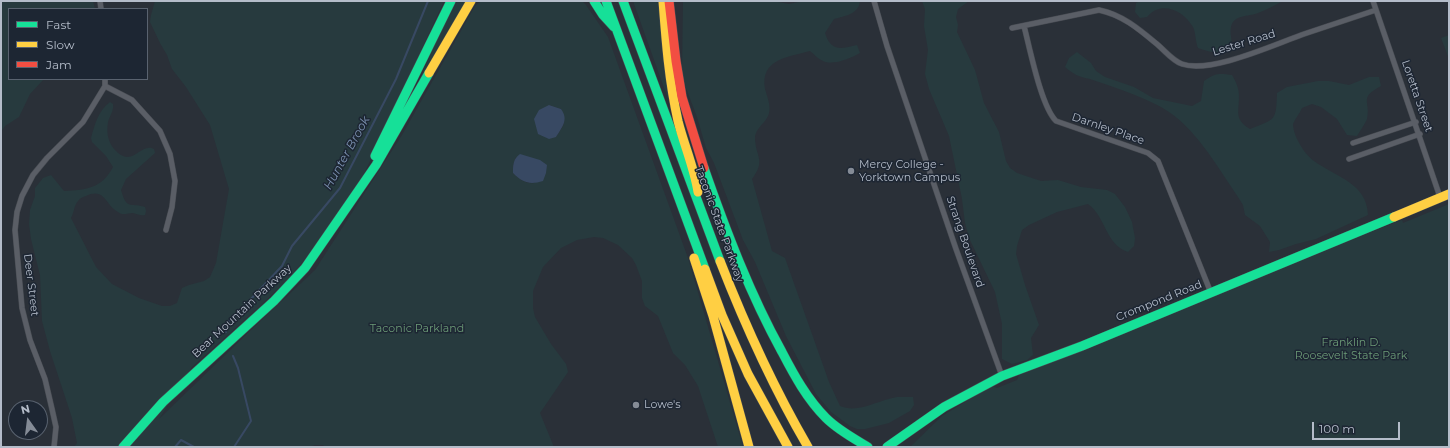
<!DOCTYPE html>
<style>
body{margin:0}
#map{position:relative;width:1450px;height:448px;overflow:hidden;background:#2a3038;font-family:Montserrat,sans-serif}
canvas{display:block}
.frame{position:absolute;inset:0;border:2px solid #b4bcc9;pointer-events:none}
.legend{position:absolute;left:8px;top:8px;width:140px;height:72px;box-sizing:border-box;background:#1d2633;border:1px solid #59626f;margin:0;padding:5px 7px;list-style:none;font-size:12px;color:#b4bcc9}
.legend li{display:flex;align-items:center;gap:8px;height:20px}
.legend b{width:20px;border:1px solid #59626f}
.north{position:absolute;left:8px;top:400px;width:40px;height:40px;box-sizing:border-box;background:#1d2633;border:1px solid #59626f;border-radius:50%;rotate:346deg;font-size:11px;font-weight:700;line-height:16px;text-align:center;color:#b4bcc9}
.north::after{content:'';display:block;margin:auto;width:14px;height:18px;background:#848b96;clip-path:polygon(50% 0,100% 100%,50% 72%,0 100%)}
.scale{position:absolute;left:1312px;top:422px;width:88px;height:18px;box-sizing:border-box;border:2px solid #b4bcc9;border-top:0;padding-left:5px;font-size:12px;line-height:14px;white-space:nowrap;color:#b4bcc9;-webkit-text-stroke:3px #1d2633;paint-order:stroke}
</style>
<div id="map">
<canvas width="1450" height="448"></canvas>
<div class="frame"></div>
<ul class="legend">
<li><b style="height:5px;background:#16e098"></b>Fast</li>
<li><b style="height:5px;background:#ffcf43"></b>Slow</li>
<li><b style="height:5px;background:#f24e42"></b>Jam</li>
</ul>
<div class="north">N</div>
<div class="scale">100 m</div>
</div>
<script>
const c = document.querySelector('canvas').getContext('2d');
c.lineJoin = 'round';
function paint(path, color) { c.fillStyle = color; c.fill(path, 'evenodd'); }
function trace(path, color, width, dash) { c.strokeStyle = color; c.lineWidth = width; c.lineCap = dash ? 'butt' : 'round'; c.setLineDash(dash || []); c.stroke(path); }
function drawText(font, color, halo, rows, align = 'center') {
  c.font = font + ' Montserrat,sans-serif'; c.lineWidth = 3; c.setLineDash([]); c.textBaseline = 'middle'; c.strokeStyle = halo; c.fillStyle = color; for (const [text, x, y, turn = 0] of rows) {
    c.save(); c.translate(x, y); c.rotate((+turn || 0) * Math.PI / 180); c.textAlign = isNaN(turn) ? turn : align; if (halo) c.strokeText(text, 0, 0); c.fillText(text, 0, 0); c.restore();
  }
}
const green = new Path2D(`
 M1,1h92l2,8h-86v70h35l-14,15 -11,23 -14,9 -4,6z
 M155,1h289l-81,175 -31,48 -24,32 -21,24 -30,29 -65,58 -33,52 94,-91 62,-58 87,-135 73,-129 6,-5h101l4,4 22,32 80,221 55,189h-25l-20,-61 -13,-21 -12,-12 -15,-37 -13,-10 -3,-8v-17l-6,-16 -4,-7 -14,-13 -15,-7 -9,-1 -17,3 -16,8 -18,19 -10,24v17l2,9 16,27 15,20 2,8 -28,41 14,34h-229l-2,-2h-8l-6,2h-235l3,-4 -5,-25 -22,-67 -8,-30 -2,-46 -9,-36 -2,-15 1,-14 5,-14v-8l8,-10 8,-3 13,16c23,-1 38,-3 49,-24l-7,-11 -14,-14 -1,-4c4,-14 7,-27 19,-36l3,2c1,7 -3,11 -5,18 -1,6 -1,13 1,18 2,6 5,9 9,13 16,13 23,-11 36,-4l1,4 -29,26 -5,11c6,21 9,12 24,17l1,4 -1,4c-5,1 -7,-1 -12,-2 -6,0 -10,3 -15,-1 -13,-7 -13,-25 -32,-16 -3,1 -6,2 -8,5 -4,4 -4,12 -7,17l25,49 16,17 27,14 23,8h8l7,-3 5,-15 7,-3 15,-4 6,-4 6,-14 13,-74 -19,-64 -24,-38 -14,-18 -5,-14 -7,-12 -10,-21 1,-7zM549,105l12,4c6,15 3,15 -5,28zM516,157l19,26c-9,1 -15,-3 -22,-10v-8z
 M457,1h12l-53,92 -2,-3 35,-75z
 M633,1h27l11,96 -3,2z
 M683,1h90l16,3 14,-3h57c-1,13 -15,15 -26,18l-9,14c6,19 16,16 32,12l3,8c-9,5 -27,13 -37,8 -5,-2 -9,-7 -13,-10 -22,6 -50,8 -45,38 2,7 6,17 4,24 -2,10 -14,14 -14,26 1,19 11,21 -3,40l20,72 13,7 44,124 11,24c18,8 38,-6 57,-9 5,0 11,0 16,0l1,8 -4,6 -21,12 -24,6h-8l-7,-3 -19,-14 -15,-18 -30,-58 -31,-74 -12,-22 -29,-77 -8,-15 -9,-31 -11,-29 -4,-16z
 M922,1h47l-11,8 -2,8 2,8 -1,7 18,38 9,33 15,29 7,29 4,7 7,5 24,8 17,-1 23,7 26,3 8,4 10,13 7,15 3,16 -1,8 -6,6c-23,-8 -22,-35 -40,-48l-31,8 -28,13 -7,5 -5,16 -1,8 9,31 14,40 -8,13 2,17 -6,5 -15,4 -10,-5v-35l-7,-32 -26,-54 -4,-15 -3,-24 -13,-63 -20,-47 -4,-15 3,-24 -4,-24 1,-17z
 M1140,1h143c-8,4 -17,9 -25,12 -10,4 -24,1 -27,14 -2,10 4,13 -3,24 -11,3 -19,1 -30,-3 -3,-7 -2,-15 -5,-21 -10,-17 -32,-27 -46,-10l-7,1 -5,-6 1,-9z
 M1449,35v24l-8,-21z
 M1077,52l14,11 5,8 9,6 29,10 19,11 39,8 9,-5 3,-20c11,-8 15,-8 28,-6 4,7 7,13 7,21 0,17 -5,23 11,33 26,-10 26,-8 27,-36l10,-6 31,-6h11l20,4 20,-8h10l2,9c-23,12 -10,15 -14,33 -2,5 -7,12 -10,17l-10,-1 -10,-16 -16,-12 -9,-3 -10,4c-2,5 -7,11 -9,16 0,4 2,11 4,15 4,8 10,17 17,22 22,16 53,22 54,54l-52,24 -20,5 -17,6 -10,2 1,-10 -10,-16 -15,-11 -2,-10 -5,-8c-21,-31 -44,-72 -77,-90 -22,-12 -48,-20 -71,-28 -11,-2 -17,-5 -25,-12l4,-9z
 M1449,204v243h-539l32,-31 49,-30 6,2 20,-8 2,-5 341,-139 42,-16 1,3z`);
const water = new Path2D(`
 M549,105l12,4c8,11 1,18 -5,28l-7,2 -11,-5 -4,-15 5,-9z
 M520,154l20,6 7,5 -1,8 -3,8c-13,4 -20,2 -30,-8 0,-8 0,-14 7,-19z`);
const stream = new Path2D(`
 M226,332l-2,-7 9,-7 49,-52 10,-20 48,-58 56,-109 32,-78
 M233,356l5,12 13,53 -17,26
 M175,447l6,-7 13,7`);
const street = new Path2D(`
 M100,1l1,8
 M874,1l13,45 69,203 46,127
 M1373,1l67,196
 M1024,26c6,23 17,80 32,95l92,32 10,8 53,132
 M1012,28l87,-18c24,5 41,20 59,35 8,7 15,16 24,19 29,10 93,-20 122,-30 24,-8 48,-16 72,-24
 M105,86l27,14 28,31 10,23 5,27 -3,26 -6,23
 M1353,143l63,-21
 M1349,159l71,-25
 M54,447l2,-20 -4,-18 -7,-30 -15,-39 -8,-32 -7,-78 2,-18 5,-16 11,-21 14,-17 36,-36 22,-36v-7`);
const fast = new Path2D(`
 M594,1l9,14 11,12
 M606,1l99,268
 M623,1l97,260
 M375,156l76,-155
 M704,168c22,63 46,126 78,184 12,23 25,47 44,66 12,12 27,20 42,29
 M123,447l40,-45 111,-101 31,-33 71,-103 53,-92
 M887,447l57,-40 58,-31 80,-30 312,-129`);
const slow = new Path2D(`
 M663,1c3,40 6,80 15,120 6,24 16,46 20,71
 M429,73l42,-72
 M1394,217l55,-23
 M694,258l19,58 36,131
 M720,261c25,64 53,126 88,186
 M705,269l17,46 26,59 40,73`);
const jam = new Path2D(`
 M669,1l7,60 6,36 22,71`);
const markers = [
 [851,171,4,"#848b96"],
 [636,405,4,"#848b96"]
];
const streetNames = [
 ["Lester Road",1244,43,-17],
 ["Loretta Street",1417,96,71],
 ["Darnley Place",1108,129,19],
 ["Taconic State Parkway",719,224,70],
 ["Strang Boulevard",965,242,71],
 ["Deer Street",31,285,83],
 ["Crompond Road",1159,301,-22],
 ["Bear Mountain Parkway",242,311,-43]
];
const poiNames = [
 ["Mercy College -",859,165],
 ["Yorktown Campus",859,178],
 ["Lowe's",644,405]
];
const parkNames = [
 ["Taconic Parkland",417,329],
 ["Franklin D.",1351,343],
 ["Roosevelt State Park",1351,356]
];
const waterNames = [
 ["Hunter Brook",347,153,-61]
];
paint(green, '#273a3e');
paint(water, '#384963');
trace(stream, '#384963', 2);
trace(street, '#484c53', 6);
trace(fast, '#474c53', 10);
trace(slow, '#474c53', 10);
trace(jam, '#474c53', 10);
trace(street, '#5a5e66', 5);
trace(fast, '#16e098', 9);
trace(slow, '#ffcf43', 9);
trace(jam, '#f24e42', 9);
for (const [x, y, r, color] of markers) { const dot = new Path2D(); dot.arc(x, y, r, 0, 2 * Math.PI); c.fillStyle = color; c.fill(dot); trace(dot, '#1d2633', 1.5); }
drawText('11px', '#b4bcc9', '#1d2633', streetNames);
drawText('11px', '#b4bcc9', '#1d2633', poiNames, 'left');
drawText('11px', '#6b9a76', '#1d2633', parkNames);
drawText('italic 12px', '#7c92b1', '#1d2633', waterNames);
</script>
